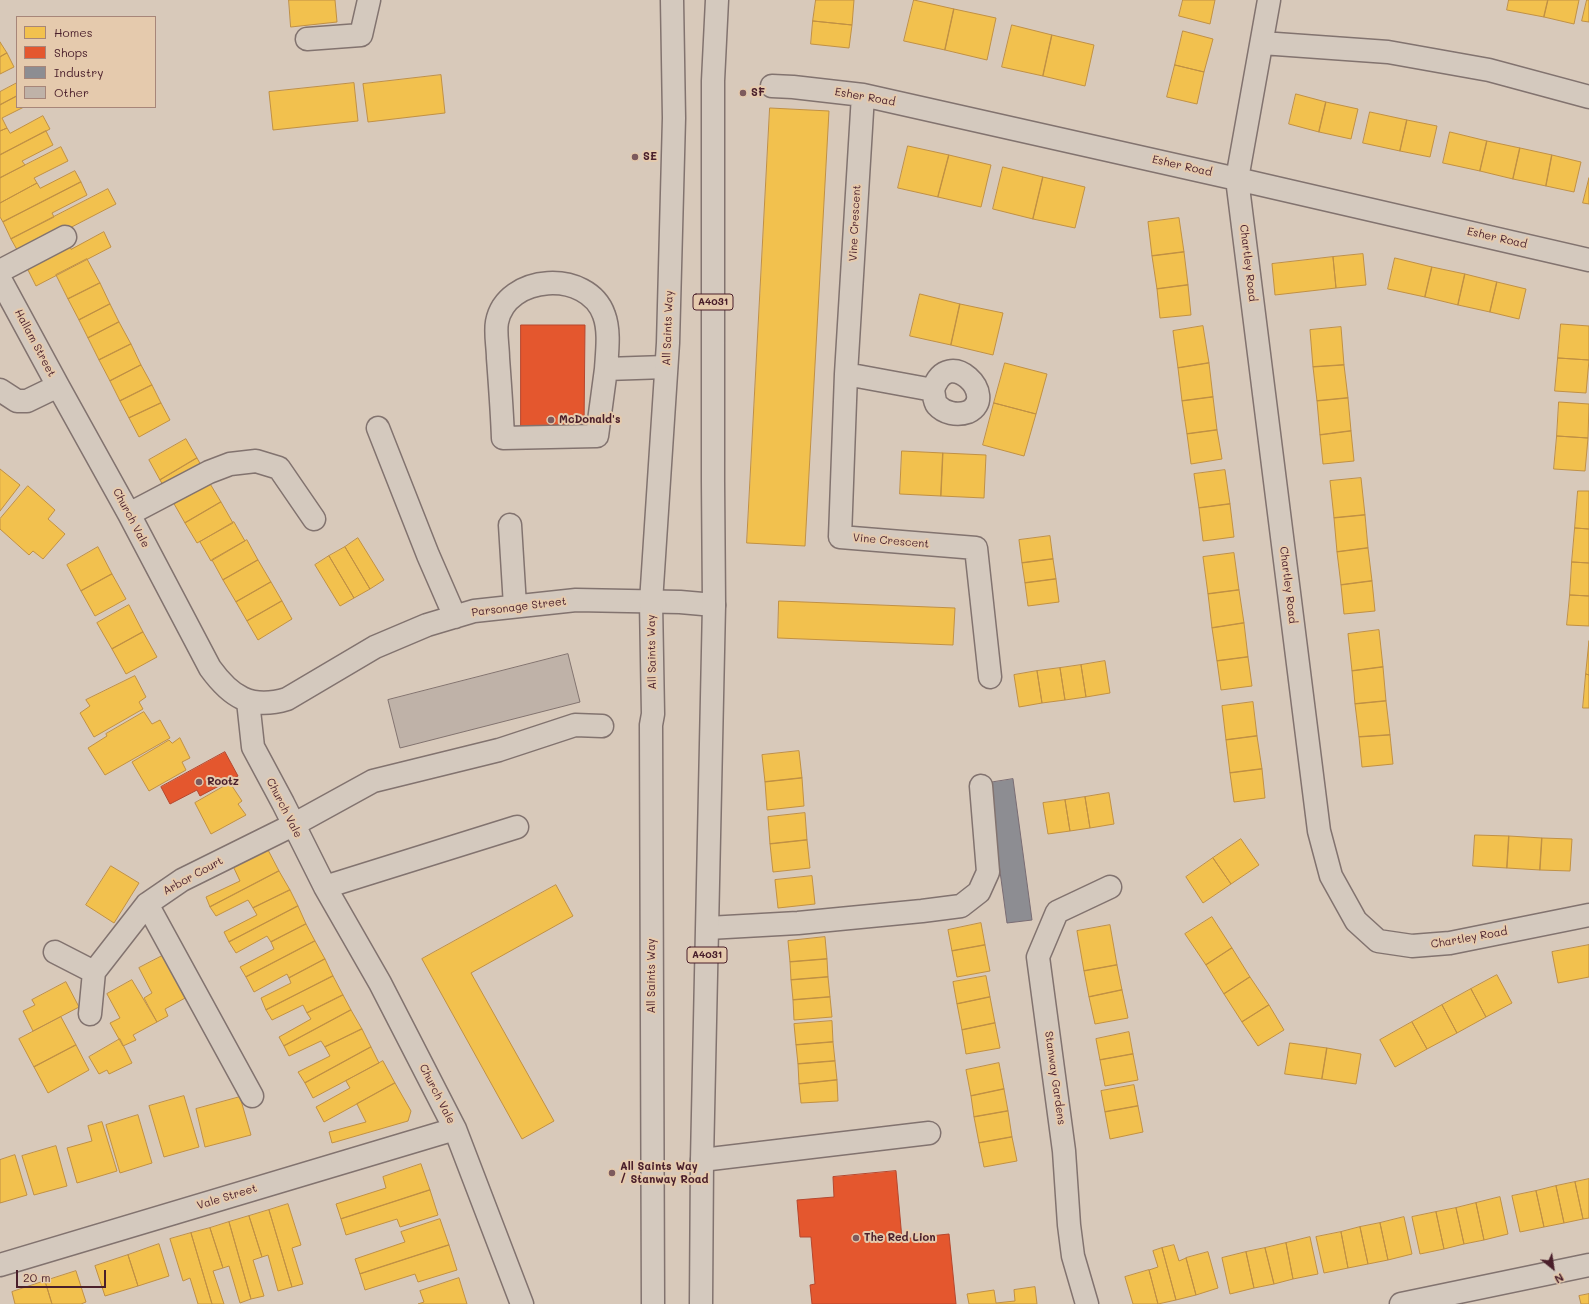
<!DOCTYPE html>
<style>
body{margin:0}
#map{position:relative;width:1589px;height:1304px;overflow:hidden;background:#d8c9ba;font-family:Mali,sans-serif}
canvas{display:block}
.legend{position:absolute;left:16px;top:16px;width:140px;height:92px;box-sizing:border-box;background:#e5caad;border:1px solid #a78679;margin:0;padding:5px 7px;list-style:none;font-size:12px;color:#4a1f2b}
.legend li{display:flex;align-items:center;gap:8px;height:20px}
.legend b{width:20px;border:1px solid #a78679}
.north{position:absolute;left:1533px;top:1248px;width:40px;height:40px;-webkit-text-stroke:3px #e5caad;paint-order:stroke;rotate:150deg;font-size:11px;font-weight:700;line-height:16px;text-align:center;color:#4a1f2b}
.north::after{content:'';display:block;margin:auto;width:14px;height:18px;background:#4a1f2b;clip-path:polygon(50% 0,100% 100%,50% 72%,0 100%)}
.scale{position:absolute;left:16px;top:1270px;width:90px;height:18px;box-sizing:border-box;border:2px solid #4a1f2b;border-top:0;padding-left:5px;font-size:12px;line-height:14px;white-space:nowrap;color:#4a1f2b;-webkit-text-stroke:3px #e5caad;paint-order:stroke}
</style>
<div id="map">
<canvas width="1589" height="1304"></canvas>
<ul class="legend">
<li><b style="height:11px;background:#f2c14e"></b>Homes</li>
<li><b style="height:11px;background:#e4572e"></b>Shops</li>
<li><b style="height:11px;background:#8d8d92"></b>Industry</li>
<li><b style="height:11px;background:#bfb2a8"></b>Other</li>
</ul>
<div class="north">N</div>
<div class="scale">20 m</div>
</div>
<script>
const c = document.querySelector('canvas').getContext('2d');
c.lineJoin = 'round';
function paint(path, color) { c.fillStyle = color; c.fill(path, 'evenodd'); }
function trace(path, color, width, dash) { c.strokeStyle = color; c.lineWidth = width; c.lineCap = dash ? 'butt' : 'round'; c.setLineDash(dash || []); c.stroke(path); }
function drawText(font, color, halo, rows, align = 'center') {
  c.font = font + ' Mali,sans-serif'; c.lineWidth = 4; c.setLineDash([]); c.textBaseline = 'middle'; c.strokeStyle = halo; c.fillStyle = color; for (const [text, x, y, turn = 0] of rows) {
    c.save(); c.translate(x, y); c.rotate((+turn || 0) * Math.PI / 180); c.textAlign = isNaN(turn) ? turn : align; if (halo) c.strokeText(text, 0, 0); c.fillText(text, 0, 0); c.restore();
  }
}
const homes = new Path2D(`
 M289,0h46l2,22 -46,5z
 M816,0h38l-2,25 -39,-4z
 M914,0l40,9 -9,41 -41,-9z
 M1183,0h32l-5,24 -31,-8z
 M1509,0h39l-4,17 -37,-7z
 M1548,0h31l-5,24 -30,-7z
 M1587,0h2v22l-7,-1z
 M954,9l42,9 -9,42 -42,-10z
 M813,21l39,4 -3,23 -38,-4z
 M1012,25l40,10 -9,41 -41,-9z
 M1183,31l30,8 -9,33 -29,-7z
 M1052,35l42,10 -9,41 -42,-10z
 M0,42l7,11 -7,4z
 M7,53l7,14 -14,7v-17z
 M1175,65l29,7 -7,32 -30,-7z
 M441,75l4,38 -77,9 -5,-38z
 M17,83v13l-17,9v-13z
 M354,83l4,38 -85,9 -4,-38z
 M1296,94l30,8 -7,30 -30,-8z
 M17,96v11h7l-22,11 5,10 -7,3v-26z
 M1326,102l32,7 -7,30 -32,-7z
 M770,108l59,3 -24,435 -58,-3z
 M1370,112l37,8 -7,31 -37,-8z
 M43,116l7,13 -50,26v-24l7,-3 3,5z
 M1407,120l30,6 -7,31 -30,-6z
 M46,131l7,14 -31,16 3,4 -25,13v-23z
 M1450,132l37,9 -7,30 -37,-8z
 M1487,141l33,7 -7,31 -33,-8z
 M908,146l41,9 -11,42 -40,-9z
 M61,147l7,14 -34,17 3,5 -37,20v-25z
 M1520,148l32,7 -6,31 -33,-7z
 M949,155l42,10 -10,42 -43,-10z
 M1552,155l29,7 -7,30 -28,-6z
 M1003,167l40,10 -10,42 -40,-10z
 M75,171l6,11 -78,40 -3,-5v-14l37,-20 3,5z
 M1043,177l42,10 -10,41 -42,-9z
 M1589,178v26l-6,-1z
 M81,182l6,13 -35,18 2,4 -43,22 -8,-17z
 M108,189l8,15 -54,28 -37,32 -14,-25z
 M1179,218l5,34 -32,4 -4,-34z
 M104,232l7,15 -75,39 -11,-22 43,-22 3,7z
 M1184,252l4,33 -31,4 -5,-33z
 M1363,254l3,31 -30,3 -3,-31z
 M1333,257l3,31 -61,7 -3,-31z
 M1395,258l37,9 -7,30 -37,-8z
 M87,259l13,24 -32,16 -12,-24z
 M1432,267l33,7 -7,31 -33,-8z
 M1465,274l32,8 -7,30 -32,-7z
 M1497,282l29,7 -7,30 -29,-7z
 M100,283l10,21 -31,16 -11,-21z
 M1188,285l3,30 -31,3 -3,-29z
 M920,294l40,10 -9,41 -41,-9z
 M110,304l9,18 -31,16 -9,-18z
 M960,304l43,9 -10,42 -42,-10z
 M119,322l12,22 -32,16 -11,-22z
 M1561,324l28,2v34l-31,-2z
 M1203,326l6,37 -31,5 -5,-37z
 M1341,327l3,38 -31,2 -3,-37z
 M131,344l10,21 -31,16 -11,-21z
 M1558,358l31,2 -3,33 -31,-2z
 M1005,363l42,11 -11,40 -42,-11z
 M1209,363l4,34 -31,4 -4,-33z
 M141,365l11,20 -32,16 -10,-20z
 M1344,365l4,33 -31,3 -4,-34z
 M152,385l9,18 -32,15 -9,-17z
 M1213,397l4,33 -30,4 -5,-33z
 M1348,398l3,33 -31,4 -3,-34z
 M1559,402l30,2 -1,34 -31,-2z
 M161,403l9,17 -31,17 -10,-19z
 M994,403l42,11 -12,42 -41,-11z
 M1217,430l5,29 -31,5 -4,-30z
 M1351,431l3,30 -31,3 -3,-29z
 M1557,436l31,2 -3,33 -31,-2z
 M186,439l11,19 -37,22 -11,-20z
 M902,451l41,2 -2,43 -41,-2z
 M943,453l43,2 -2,43 -43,-2z
 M197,458l13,23 -37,21 -13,-22z
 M0,469l20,16 -20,26z
 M1225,470l5,34 -31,4 -5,-34z
 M1361,478l4,37 -31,3 -4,-37z
 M209,482l12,20 -36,21 -12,-21z
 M28,486l27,24 -7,9 17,15 -22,25 -10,-8 -4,4 -29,-26v-10z
 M1578,491h11v38l-14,-1z
 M221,502l12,21 -36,20 -12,-20z
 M1230,504l4,33 -31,4 -4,-33z
 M1365,515l3,33 -31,4 -3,-34z
 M234,522l11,19 -34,20 -11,-19z
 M1575,528l14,1v34l-17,-1z
 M1050,536l3,23 -31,4 -3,-23z
 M358,538l26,42 -14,9 -25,-42z
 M247,540l11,20 -35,20 -11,-20z
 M98,547l14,27 -31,17 -14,-26z
 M345,547l25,42 -16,9 -25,-42z
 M1368,548l4,33 -31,4 -4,-33z
 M1234,553l5,37 -31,4 -5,-37z
 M329,556l25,42 -14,8 -25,-41z
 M1053,559l3,20 -31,4 -3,-20z
 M258,560l13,22 -35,20 -13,-22z
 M1572,562l17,1v33l-19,-1z
 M112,574l14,25 -31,17 -14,-25z
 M1056,579l3,23 -31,4 -3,-23z
 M1372,581l3,30 -31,3 -3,-29z
 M271,582l11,19 -35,20 -11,-19z
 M1239,590l5,33 -32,5 -4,-34z
 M1570,595l19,1v30l-22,-1z
 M282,601l10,18 -34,21 -11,-19z
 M779,601l176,7 -2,37 -175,-7z
 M129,605l14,27 -31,17 -15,-26z
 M1244,623l4,34 -31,4 -5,-33z
 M1379,630l4,37 -31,4 -4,-37z
 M143,632l14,25 -31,17 -14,-25z
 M1589,641v34l-3,-1z
 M1248,657l4,29 -31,4 -4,-29z
 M1105,661l5,32 -24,4 -5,-32z
 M1081,665l5,32 -21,3 -5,-32z
 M1383,667l3,34 -31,3 -3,-33z
 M1060,668l5,32 -23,3 -5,-32z
 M1037,671l5,32 -23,4 -5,-32z
 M1586,674l3,1v33h-6z
 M135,676l11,21 -7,5 4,7 -49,28 -14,-24 10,-7 -4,-6z
 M1386,701l4,34 -31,2 -4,-33z
 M1253,702l4,34 -31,4 -4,-34z
 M144,712l8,12 8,-4 10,18 -65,37 -17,-27 19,-12 -1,-2z
 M1390,735l3,29 -31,3 -3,-30z
 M1257,736l5,33 -32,4 -4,-33z
 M180,738l10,20 -8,4 4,8 -37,21 -17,-29 37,-22 3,3z
 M799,751l3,27 -37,4 -3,-27z
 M1262,769l3,29 -31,4 -4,-29z
 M802,778l2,28 -37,4 -2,-28z
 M230,783l12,18 -4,3 8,11 -35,19 -16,-31z
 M1109,793l5,31 -24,4 -5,-31z
 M1085,797l5,31 -20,3 -5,-31z
 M1065,800l5,31 -22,3 -5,-31z
 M805,813l2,27 -37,4 -2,-27z
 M1475,835l34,1 -2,32 -34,-2z
 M1509,836l33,2 -2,32 -33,-2z
 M1542,838l30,1 -2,32 -30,-1z
 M1241,839l18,26 -28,19 -18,-26z
 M807,840l3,28 -37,4 -3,-28z
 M267,848l12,23 -69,36 -4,-10 34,-16 -7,-15z
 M1213,858l18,26 -28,19 -17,-26z
 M111,866l28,17 -25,40 -28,-18z
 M279,871l11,19 -37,18 -5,-8 -32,16 -6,-9z
 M812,876l3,28 -37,4 -3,-28z
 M556,885l17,31 -102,57 83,148 -32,18 -100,-180z
 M290,890l8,16 -69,36 -5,-10 33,-17 -4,-7z
 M298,906l8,18 -35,18 -4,-6 -31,17 -7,-11z
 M1212,917l20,31 -26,17 -21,-31z
 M981,923l4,22 -33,6 -4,-21z
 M306,924l9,17 -69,36 -6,-10 34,-18 -3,-7z
 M1110,925l7,40 -33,6 -7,-40z
 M825,937l2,22 -37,3 -2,-21z
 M315,941l10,18 -36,19 -2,-4 -33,18 -8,-15z
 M985,945l5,26 -33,6 -5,-26z
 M1589,945v32l-31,6 -6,-31z
 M1232,948l18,29 -26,17 -18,-29z
 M164,955l23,42 -22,12 3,7 -11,6 -13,-24 8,-5 -13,-25z
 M325,959l8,17 -67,34 -5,-12 30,-15 -2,-5z
 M827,959l1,18 -37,3 -1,-18z
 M1117,965l5,25 -33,7 -5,-26z
 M1497,975l15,28 -26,14 -15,-28z
 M333,976l10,19 -36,18 -4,-8 -31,15 -6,-10z
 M986,976l4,21 -33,7 -4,-22z
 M828,977l2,20 -37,3 -2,-20z
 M1250,977l19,28 -27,17 -18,-28z
 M132,980l25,42 -24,13 3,5 -13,6 -13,-23 10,-5 -13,-24z
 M66,982l13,25 -46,24 -10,-20 12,-6 -3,-5z
 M1471,989l15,28 -29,16 -15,-28z
 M1122,990l6,28 -33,6 -6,-27z
 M343,995l8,15 -67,36 -5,-9 32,-18 -4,-6z
 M830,997l2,20 -38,3 -1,-20z
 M990,997l5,26 -33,7 -5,-26z
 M1269,1005l15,25 -26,16 -16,-24z
 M1442,1005l15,28 -30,16 -15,-27z
 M351,1010l11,19 -37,18 -4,-6 -32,15 -5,-10z
 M61,1017l15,28 -42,22 -15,-28z
 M832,1021l1,21 -37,3 -2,-21z
 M1412,1022l15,27 -32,18 -15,-27z
 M995,1023l5,25 -34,6 -4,-24z
 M362,1029l9,18 -66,36 -7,-11 32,-16 -5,-9z
 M1129,1032l4,22 -33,6 -4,-21z
 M120,1039l12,24 -23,11 -2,-4 -8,4 -10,-17z
 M833,1042l2,19 -37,3 -2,-19z
 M1290,1043l37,5 -5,31 -37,-5z
 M76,1045l13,25 -41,23 -14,-26z
 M371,1047l8,16 -66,35 -8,-15z
 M1327,1048l34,6 -5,30 -34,-5z
 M1133,1054l5,26 -33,6 -5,-26z
 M383,1061l12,22 -71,39 -8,-15 34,-19 -4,-7z
 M835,1061l2,19 -38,4 -1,-20z
 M999,1063l5,26 -33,7 -5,-26z
 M837,1080l1,21 -37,2 -2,-19z
 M395,1083l16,28 -3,10 -76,22 -3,-11 37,-10 -9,-18z
 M1134,1085l4,21 -33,6 -4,-21z
 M1004,1089l4,22 -34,6 -3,-21z
 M184,1096l15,51 -35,10 -15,-51z
 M240,1097l11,38 -46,12 -9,-38z
 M1138,1106l5,26 -33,7 -5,-27z
 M1008,1111l4,26 -33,6 -5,-26z
 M138,1115l14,48 -32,10 -14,-48z
 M102,1122l15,49 -40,12 -10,-35 25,-7 -4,-15z
 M1012,1137l5,24 -33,6 -5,-24z
 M56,1146l11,40 -33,9 -12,-39z
 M15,1155l12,40 -27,8v-43z
 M421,1164l9,26 -89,29 -5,-15 50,-16 -3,-11z
 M1589,1179v39l-6,1 -8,-37z
 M1575,1182l8,37 -19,4 -8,-37z
 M1556,1186l8,37 -20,4 -8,-36z
 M430,1190l8,25 -38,12 -3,-8 -51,16 -5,-16z
 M1536,1191l8,36 -24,5 -8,-36z
 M1500,1197l8,37 -24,6 -8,-37z
 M1476,1203l8,37 -20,4 -8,-36z
 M288,1204l13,41 -9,3 11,36 -11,3 -23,-77z
 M1456,1208l8,36 -20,5 -8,-37z
 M269,1210l23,77 -14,4 -10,-36 -6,2 -13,-41z
 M1436,1212l8,37 -24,5 -8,-37z
 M249,1216l13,41 -9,3 11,36 -13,3 -22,-77z
 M1404,1217l8,37 -24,6 -8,-37z
 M440,1219l9,26 -89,29 -5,-15 50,-17 -4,-10z
 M229,1222l22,77 -11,4 -11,-37 -6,2 -13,-40z
 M1380,1223l8,37 -20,4 -8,-37z
 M1360,1227l8,37 -20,4 -7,-36z
 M210,1228l13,40 -10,3 11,33h-12l-21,-71z
 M1341,1232l7,36 -24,5 -8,-36z
 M191,1233l21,71h-14l-8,-26 -7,3 -13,-42z
 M1310,1237l8,37 -25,5 -7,-36z
 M1286,1243l7,36 -19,5 -9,-36z
 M159,1244l10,32 -31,10 -10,-31z
 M449,1245l8,25 -39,12 -3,-8 -50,16 -5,-16z
 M1174,1245l5,16 7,-3 10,37 -20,5 -14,-52z
 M1162,1248l14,52 -18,4 -9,-34 9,-3 -5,-16z
 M1265,1248l9,36 -20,4 -8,-36z
 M1208,1252l10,36 -22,7 -10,-37z
 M1246,1252l8,36 -24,6 -8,-36z
 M128,1255l10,31 -33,10 -10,-30z
 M1149,1270l9,34h-25l-8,-27z
 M76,1271l10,31 -5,2h-29l-7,-23z
 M459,1278l8,26h-49l6,-2 -4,-11z
 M45,1281l7,23h-37l-3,-12z
 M1035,1287l2,17h-68l-2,-10 27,-4 2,13 19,-2 -1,-11z
 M1589,1294v10h-8l-2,-8z`);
const shops = new Path2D(`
 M521,325h64l-1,104h-63z
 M225,752l13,24 -38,20 -3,-6 -27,14 -9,-17z
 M896,1171l6,68 47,-5 7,70h-144l-2,-19 5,-1 -4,-47h-11l-3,-37 37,-3 -1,-20z`);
const industry = new Path2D(`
 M1013,779l19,141 -25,3 -19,-140z`);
const building = new Path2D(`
 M568,654l12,48 -180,46 -12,-48z`);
const minor = new Path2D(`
 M1269,0l-32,179 82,652 12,45 25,45 22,20 34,5 38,-3 139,-28
 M307,39l54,-4 8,-35
 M1262,43l126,9 101,18 100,27
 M772,86l21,1 70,8 374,84 352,81
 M863,95l-17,279 -6,163 136,11 14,129
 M0,271l65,-34
 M0,279l58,107 71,128 81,154c21,29 41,42 77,31l88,-52 52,-22 47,-14 102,-11 104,2 34,3
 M606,369c1,-17 4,-38 -2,-54 -16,-46 -98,-41 -107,7 -2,11 1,25 1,36 2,27 4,53 5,80l94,-2 9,-67 60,-2
 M846,374l87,16c1,4 1,11 4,15 7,8 20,11 31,7 32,-15 -20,-69 -35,-22
 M0,390l17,11h10l31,-15
 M378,428l50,127 27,62
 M129,514l80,-42 21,-8 26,-3 23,7 35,51
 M510,525l5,81
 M248,701l5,46 30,56 42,84 55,96 75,146 67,175
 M325,887l192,-60
 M147,904l105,192
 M708,928l90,-5 124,-12 39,-5 18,-14 9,-20 -7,-86
 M55,952l39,20
 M90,1014l4,-42 53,-68 35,-24 111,-55 80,-44 126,-31 76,-25 27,1
 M702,1160l227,-27
 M0,1265l455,-136
 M1087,1304l-14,-48 -4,-31 -5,-74 -26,-194 19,-45 53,-25
 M1401,1304l188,-39`);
const highway = new Path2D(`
 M653,1304l-2,-579 2,-11 -2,-112 17,-259 6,-225 -2,-118
 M701,1304l1,-144 12,-555 -1,-123v-401l4,-81`);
const markers = [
 [743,93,4,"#7c5a5d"],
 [635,157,4,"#7c5a5d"],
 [551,420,4,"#7c5a5d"],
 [199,782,4,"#7c5a5d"],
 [612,1173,4,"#7c5a5d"],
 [856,1238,4,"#7c5a5d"]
];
const shields = [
 [713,302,40],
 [707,955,40]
];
const shieldNames = [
 ["A4031",713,302],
 ["A4031",707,955]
];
const poiNames = [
 ["SF",751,93],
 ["SE",643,157],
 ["McDonald's",559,420],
 ["Rootz",207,782],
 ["All Saints Way",620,1167],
 ["/ Stanway Road",620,1180],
 ["The Red Lion",864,1238]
];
const streetNames = [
 ["Esher Road",865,97,10],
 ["Esher Road",1182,166,13],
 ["Vine Crescent",855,223,-87],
 ["Esher Road",1497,238,13],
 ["Chartley Road",1248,263,83],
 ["All Saints Way",668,328,-88],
 ["Hallam Street",35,343,62],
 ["Church Vale",131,518,62],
 ["Vine Crescent",891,541,5],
 ["Chartley Road",1288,585,83],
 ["Parsonage Street",519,607,-7],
 ["All Saints Way",652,652,-91],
 ["Church Vale",284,808,63],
 ["Arbor Court",193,876,-29],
 ["Chartley Road",1469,938,-10],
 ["All Saints Way",652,976,-90],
 ["Stanway Gardens",1055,1078,82],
 ["Church Vale",437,1094,63],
 ["Vale Street",227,1197,-17]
];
paint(homes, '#f2c14e');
trace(homes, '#c09044', 1);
paint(shops, '#e4572e');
trace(shops, '#b6462d', 1);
paint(industry, '#8d8d92');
trace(industry, '#796c73', 1);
paint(building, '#bfb2a8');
trace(building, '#82736f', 1);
trace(minor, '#82736f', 25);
trace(highway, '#82736f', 25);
trace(minor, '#d4c9be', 22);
trace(highway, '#d4c9be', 22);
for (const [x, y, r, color] of markers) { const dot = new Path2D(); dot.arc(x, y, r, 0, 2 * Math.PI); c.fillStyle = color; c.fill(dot); trace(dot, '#e5caad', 1.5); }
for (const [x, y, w] of shields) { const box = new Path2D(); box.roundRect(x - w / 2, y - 8, w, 16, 3); c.fillStyle = '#e5caad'; c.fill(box); trace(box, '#4a1f2b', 1); }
drawText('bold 10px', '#4a1f2b', null, shieldNames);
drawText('bold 11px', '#4a1f2b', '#e5caad', poiNames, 'left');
drawText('11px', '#4a1f2b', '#e5caad', streetNames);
</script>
